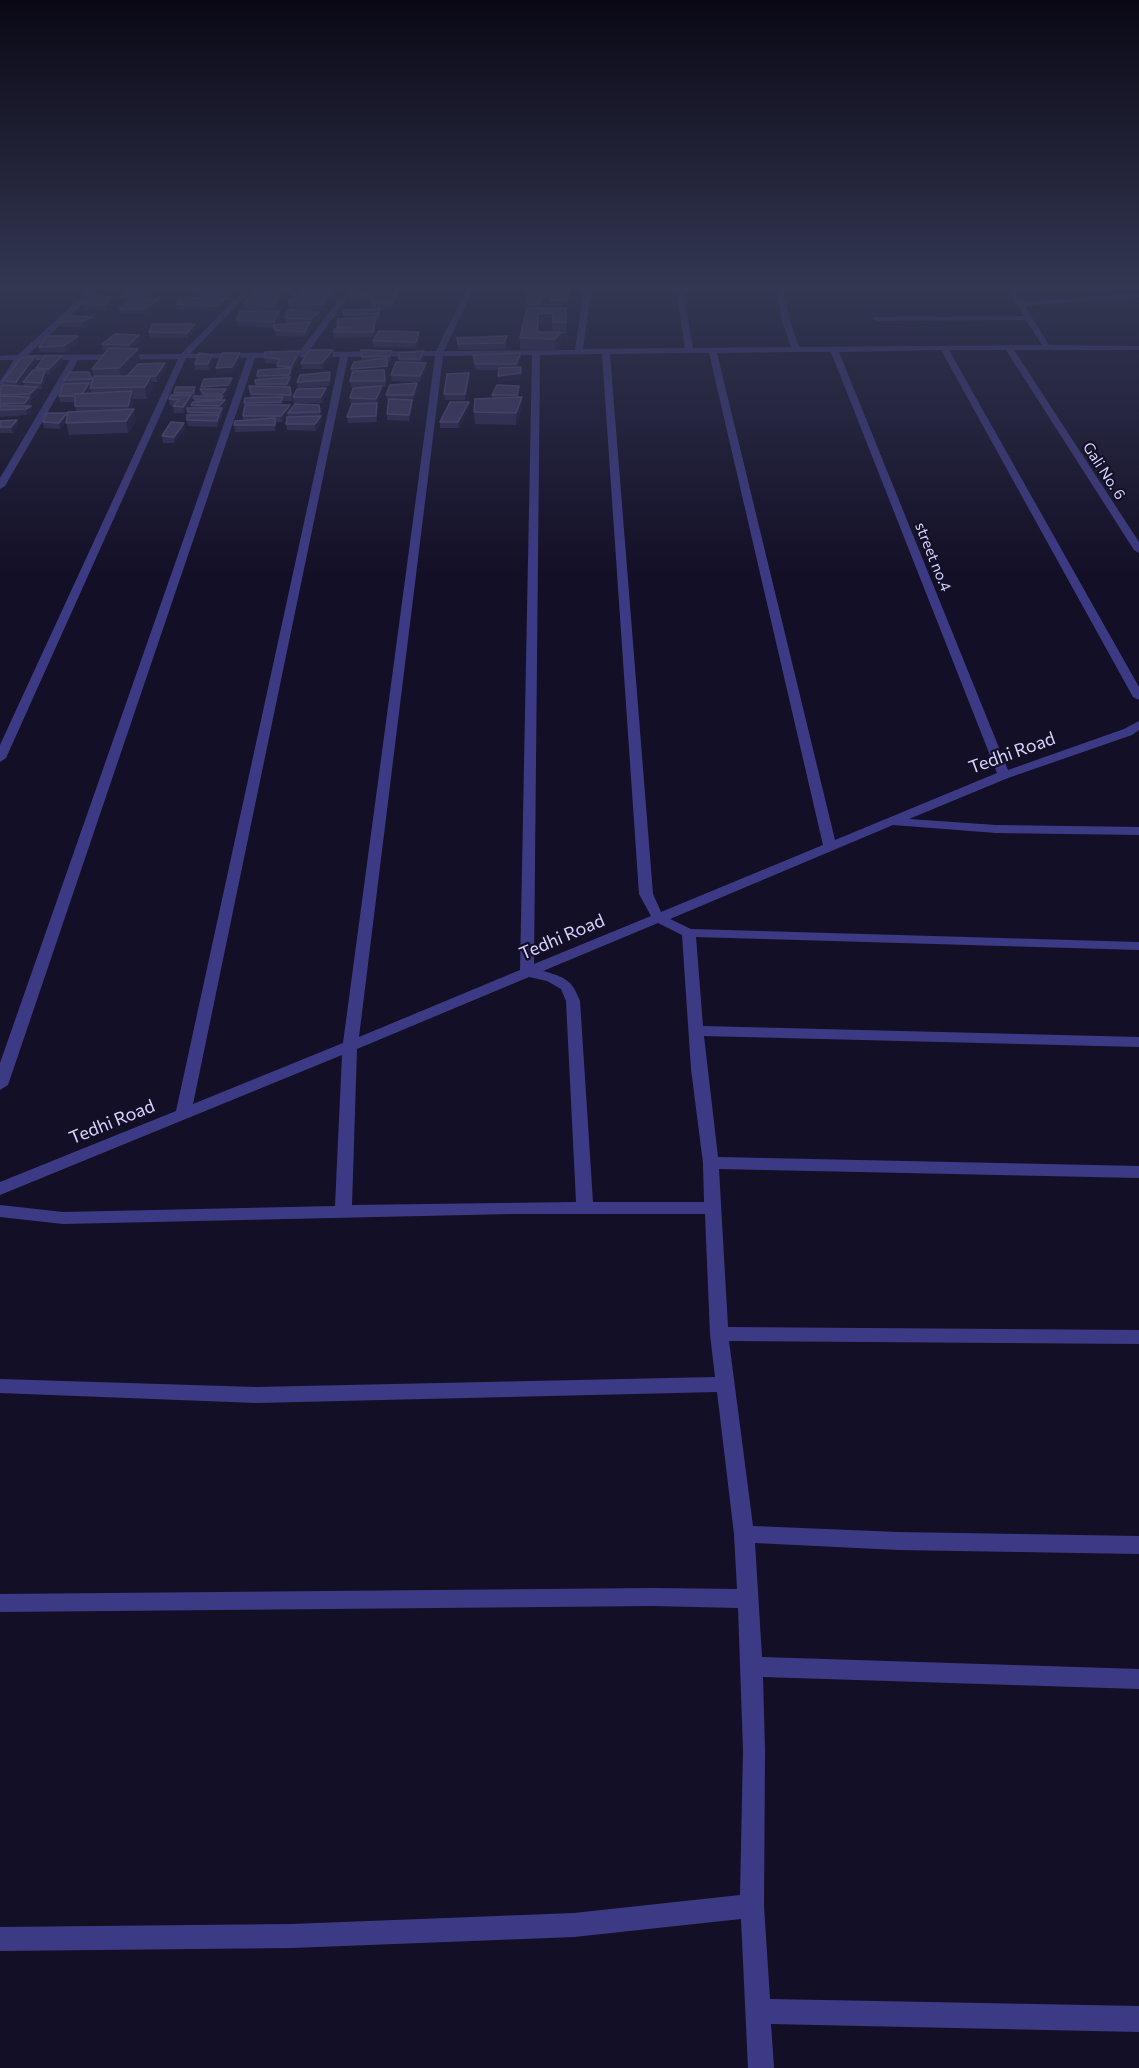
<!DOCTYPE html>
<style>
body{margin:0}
canvas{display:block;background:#130f26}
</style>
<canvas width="1139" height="2068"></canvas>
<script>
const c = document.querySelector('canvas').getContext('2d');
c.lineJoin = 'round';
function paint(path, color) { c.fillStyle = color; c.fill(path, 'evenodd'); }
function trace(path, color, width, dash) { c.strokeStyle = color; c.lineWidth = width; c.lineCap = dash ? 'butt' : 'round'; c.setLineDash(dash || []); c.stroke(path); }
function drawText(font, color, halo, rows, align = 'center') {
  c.font = font + ' Commissioner,sans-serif'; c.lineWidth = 4.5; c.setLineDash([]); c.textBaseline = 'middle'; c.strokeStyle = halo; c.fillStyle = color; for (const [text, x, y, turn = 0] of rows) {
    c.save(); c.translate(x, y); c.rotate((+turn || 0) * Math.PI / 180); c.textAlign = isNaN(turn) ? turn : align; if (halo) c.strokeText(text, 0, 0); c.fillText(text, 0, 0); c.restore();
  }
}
const street = new Path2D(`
 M94,285l102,3 4,2 -4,2 -96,-4 -72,67 153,-1 68,-69h7l-66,69 109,-2 51,-67h7l-49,67 128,-1 32,-66h7l-31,66 131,-1 9,-65h428l10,17 117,-9v4l-114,9 24,39 90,1v4h-125l125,192v11l-5,-3 -128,-200h-57l190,337v13l-6,-3 -192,-347 -102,2 169,418 116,-41 15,-8v9l-7,5 -124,43 -99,41 87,6 143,2v8l-143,-2 -103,-8 -223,94 21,10 448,13v8l-443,-13 7,89 436,11v10l-435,-11 14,121 421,9v12l-420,-9 9,158 411,3v14l-410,-3 24,185 145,6 241,4v18l-241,-4 -143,-7 7,114 377,12v20l-376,-12 2,73 -1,156 6,93 369,7v26l-368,-8 3,44h-26l-7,-149 -167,18 -282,11 -292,3v-24l292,-3 282,-11 166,-18 3,-145 -5,-142 -84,-2 -654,6v-18l654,-6 83,1 -3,-55 -17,-142 -461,11 -256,-10v-14l256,8 459,-10 -5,-43 -5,-120h-194l-448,10 -63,-7v-12l63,7 272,-6 7,-151 -342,140v-13l176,-71 164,-754 -85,1 -247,727 -8,5v-27l247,-705h-61l-180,400 -6,4v-17l178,-386 -100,1 -73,126 -5,3v-11l70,-118h-47l-20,29h-3v-8l14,-21h-14v-4l18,-1zM591,290h85l9,58 -102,1zM683,290h94l5,31 9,26 -98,1zM784,290h224l16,26 -148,1 -4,2 4,2 150,-1 16,25 -243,2 -9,-26zM793,352h38l166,421 -162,67 -118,-487zM687,353h22l114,492 -162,67 -8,-18 -43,-540zM602,354l37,540 12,22 -117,48 6,-609zM532,355l-12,615 -161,67 84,-681zM435,356l-92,687 -150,61 155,-747zM658,923l24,12 9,134 12,94 1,39h-111l-13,-201c-8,-21 -15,-24 -37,-30zM529,977l18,4 14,8 5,12 10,201 -224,3 5,-156z`);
const wall = new Path2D(`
 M202,285h33l-2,2 1,4 -4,9h-4l1,4 -11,7 -38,-2 -1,-5 22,-6v-5l7,-7z
 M299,285h44l-10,1 -1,7 1,5 -8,4 -1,8h-27l22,2 1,6 -9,6h-1l1,4 -5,9 -30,-1 -2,-8 -37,-3v-5l36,-9 -29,-2v-6l8,-9v-5l38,-2 -1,7h-11l1,5 -4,12 5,5 -4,9 16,-2h-6l-1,-5 5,-8 -2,-10h6l-1,-7h6l-1,-6h2z
 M419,285l-1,7h-20v3l-4,13 -14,1v5l-1,6h-3l-2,17 -40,1v-6l4,-4v-9h6l-1,-9 30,-1 -2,-8 -21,1 -1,-6 47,-7v-3z
 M463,285l-4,8 -32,-2 -1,-5z
 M156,292l-6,7 10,6 -15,9h-25l-1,-5 10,-8h-7l-1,-5z
 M569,297l-1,13h-2v24h-5v9l-6,7 -35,-1v-11l5,-24v-10zM551,306v2h-10v-1zM552,324l1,8h-15l1,-7z
 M111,302l-5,9 -22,-2 -1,-5z
 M68,316l26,6 -10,5h-22l-1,-5z
 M195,324l1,5 -8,9h-38l-1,-6z
 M419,332l1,5 -4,11 -43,-1v-6z
 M139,335l1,6 -8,7 8,12 -16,16 42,-7 -9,13h-5l1,6 -7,11h-13l1,3 -2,7 4,12 -8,12 -59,2 -3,-14 -6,8 -16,-1 -1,-6 24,-6 9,-4 -1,-10h-15l-1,-6 6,-12 -1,-4 28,-1v3l2,-4 -2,-9 15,-19h-4l-1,-6zM89,385h2l-1,3 1,5 -4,1 3,-5z
 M78,336l1,6 -13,10h-26l-1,-5z
 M457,338l50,4 -2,7 -46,1 -2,-6z
 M361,350l31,1v6l-2,5h-2l-1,10h-2l1,15h-4v5l-5,12v18l-29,1 -1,-6 5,-13h-1l-1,-6 18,-11h-17l-1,-6 2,-6h-1v-6l11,-8z
 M424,351v6l-2,6h4v6l-6,13 -28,-1 -1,-6 8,-12v-10z
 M333,355l-10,14h-21l-1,-6z
 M473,355l48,3 -4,9 4,12 -23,3 1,-12h-23l-3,-9z
 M35,356l1,6 -18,24h6l-1,-4 13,-12v-2l27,-6 -13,12h-5l1,2 -4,13h-5l1,4 -7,7h-1v3l-1,3 3,6 -5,3 -27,2v-26l4,-6 -1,-4z
 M264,357h36l-8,14 -1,11 -2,5h1l2,14h-8v2l-1,2 7,5 30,2 2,10 -6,9 -29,-1 -1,-6 2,-10 -6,8h-6l-1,9 -40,1 -1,-7 9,-4v-5l2,-10 -1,-3 7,-5 -2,-12h7l-1,-6h3l-1,-4 20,-7 1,-5 -13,-1z
 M213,361l-4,9h-14v-6z
 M469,373v6l-4,21h-20l-1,-6z
 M331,378l-2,8 -31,2 -1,-6z
 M417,383l1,6 -6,12 1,5 -4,15 -22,-1v-6l2,-13h-2l-1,-6z
 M232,384l-4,7h-2l1,4 -3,4 2,7 -4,4 1,4 -6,13 -29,-1 -1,-6 1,-5 -1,-7h5l-1,-3 4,-3 -1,-6v3h-3l1,2 -8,12h-10l-1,-7h1l-4,-1 -1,-6 5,-4v-2l21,-6v9h6l-1,-7z
 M326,388l1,6 -5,9h-28l-1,-6z
 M519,392l-1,5 4,12 -6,16 -41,-1 -1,-12 18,-13v-4z
 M469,408l-10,20h-19v-6z
 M17,420l1,7 -5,6h-13v-12z
 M185,429l-11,14h-11l-1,-7z`);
const shadedWall = new Path2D(`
 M233,285l1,6 -4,9 -1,-6z
 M332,285h1l-1,8h1v5l-7,4v-6l5,-3z
 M460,285h3l-4,8v-5z
 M569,286l-1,24 -17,1v-5l-10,1 -1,7 12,-1v11l-13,1 -2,13v-6l1,-18h2l1,-18z
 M155,287l1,5 -7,9 -1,-6z
 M398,289v6l-4,13 -1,-5z
 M278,293l1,6 -4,12 -1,-5z
 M110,297l1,5 -5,9 -1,-6z
 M159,299l1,6 -15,9 -1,-5z
 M226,299l1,5 -11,7v-5z
 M279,311l1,5 -5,12 -1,-6z
 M319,312l1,6 -9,6v-5z
 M93,317l1,5 -10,5 -1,-6z
 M376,317v5l-2,15 -1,-5z
 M310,322l1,6 -5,9 -1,-5z
 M195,324l1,5 -8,9 -1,-5z
 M419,332l1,5 -4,11v-6z
 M561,332v11l-6,7v-11z
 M139,335l1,6 -10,9 -1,-5z
 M78,336l1,6 -13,10 -2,-6z
 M138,349l2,11 -19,20 -2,-12z
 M333,350v5l-10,14 -1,-6z
 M300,351v6l-8,14 -1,11 -3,8 -1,-6 3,-6 1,-11z
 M392,351v6l-2,5v-6z
 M424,351v6l-3,8 -1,-6z
 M240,353l1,6 -8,14 -17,1v-6z
 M521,353v5l-5,12v-6z
 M212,355l1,6 -4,9 -1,-6z
 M35,356l1,6 -19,25 -1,-5z
 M62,356l1,6 -13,12 -1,-5z
 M387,358v14l-36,3v-6z
 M165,363l1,6 -9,13 -1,-6z
 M426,363v6l-6,13v-6z
 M521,367v12l-23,3v-6z
 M45,370l1,6 -4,13 -1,-6z
 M469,373v6l-4,21v-6z
 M151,376l2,12 -7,11 -1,-12z
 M232,378v6l-4,7h-2l1,4 -3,4v3l1,-2 1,6 -4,4 1,4 -2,5 -2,-13 3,-3 -1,-4 2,-3 -1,-2 -20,-3 -1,-4z
 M89,383l1,6 -8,13 -1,-6z
 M417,383l1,6 -5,12v-6z
 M382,386v6l-5,12v18l-1,-23z
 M37,387l1,6 -7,7 -1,-6z
 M326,388l1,6 -5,9 -1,-6z
 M132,391l2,11 -2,10 2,-3 2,12 -8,12 -2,-12 4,-6 -2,-9z
 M191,395l1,6 -8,12 -1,-6z
 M29,397l1,6 -3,5 4,-2 1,6 -5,3 -2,-12z
 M283,397l1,6 -3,5v-6z
 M522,397v12l-6,16v-12z
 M412,400l1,6 -4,15v-6z
 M469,402v6l-10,20 -1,-6z
 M290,405v6l-8,11 -1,-6z
 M67,413l1,6 -8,10 -1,-6z
 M219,415l1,6 -3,6v-6z
 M321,416l1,6 -6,9 -1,-7z
 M17,420l1,7 -5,6 -2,-6z
 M184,423l1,6 -11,14v-6z`);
const building = new Path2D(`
 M206,285h27l-4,9 -30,-1z
 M254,285h35v4h-37z
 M304,285h28l-1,5h-31l-2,-3 18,-1z
 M397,285h21l-1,1h-21z
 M460,285l-1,3 -33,-2v-1z
 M129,286l26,1 -7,8 -27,1z
 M530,286h39l-1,13 -17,2 2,-6 -12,1 -1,8h-15z
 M398,289l-5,14h-20l-2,-8 -22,1 5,-5z
 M254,292l24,1 -4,13 -30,-3z
 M293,293h40l-7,3 -30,1z
 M94,294l16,3 -5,8 -22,-1z
 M180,297l46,2 -10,7 -39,-2z
 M133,298l26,1 -15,10h-25z
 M325,299l-1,5 -34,1 -2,-5z
 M527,308h39v15l-13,-1 -1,-9 -14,1 -1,18h24l-6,7 -35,-1z
 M380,309l-2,5 -34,1 -1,-5z
 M288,310l31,2 -8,7 -26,-1z
 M240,311h39l-5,11 -37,-2z
 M68,316l25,1 -10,4 -22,1z
 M376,317l-3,15h-39v-3l16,-2h-13l1,-8z
 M310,322l-5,10 -30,-2 -2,-5z
 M152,324h43l-8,9 -38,-1z
 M379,331l40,1 -3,10 -43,-1z
 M115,334l24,1 -10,10 -27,-1z
 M47,336h31l-14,10 -25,1z
 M507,336l-3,7 -46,1 -1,-6z
 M109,348l29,1 -19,19 -27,1z
 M310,350h23l-11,13h-21z
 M361,350l31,1 -2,5 -28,1z
 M300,351l-9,16 -14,-1 3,-7 -16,-2 1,-5z
 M424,351l-4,8h-21v-6z
 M199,353l13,2 -4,9h-13z
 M222,353h18l-8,14 -16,1z
 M521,353l-5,11h-40l-3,-9z
 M35,356l-19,26 -13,-1 18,-23z
 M45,356h17l-13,13 -13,-1z
 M387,358v8l-36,3 3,-7z
 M396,362l30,1 -6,13 -29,-1z
 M165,363l-9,13h-29l11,-12z
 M521,367v6l-23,3 1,-8z
 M291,368l-2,7 -32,1 1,-6z
 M33,370h12l-4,13 -18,-1z
 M384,370l1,11h-35l3,-10z
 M70,372h19l3,7 -28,1z
 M330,372l-1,8 -32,2 3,-7z
 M469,373l-4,21h-21l3,-20z
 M94,376h57l-6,11 -55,1z
 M290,377l-3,7h-31l-1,-4z
 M232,378l-4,7 -27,2 3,-8z
 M89,383l-7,11h-7v2h-16l4,-12z
 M417,383l-4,12h-27l4,-10z
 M3,385l34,2 -7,7 -30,1v-4z
 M497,385l22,1 -2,9h-25z
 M249,386l41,1 1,8 -40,-1z
 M382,386l-6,13 -26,-1 3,-10z
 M176,387h19l-2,6h-19z
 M326,388l-5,9h-28l4,-8z
 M200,389h26l-4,5h-18z
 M132,391l-4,15h-53v-12z
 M171,395h20l-8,12 -10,-1 6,-6 -10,-1z
 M0,396l29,1 -4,6 -25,1z
 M194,396h29l-2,3 -26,1z
 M283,397l-2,5 -37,1 1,-5z
 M522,397l-6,16 -42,-1 1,-13z
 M389,399l23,1 -3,15 -22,-1z
 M225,400l-6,6 -28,-1 2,-3z
 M450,402h19l-11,20h-18z
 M377,403l-1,13 -29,1 5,-13z
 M295,404l24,1 1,7 -32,1z
 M245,405h45l-9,11h-38z
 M0,406h31l-5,3 -26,1z
 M187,408h35l-2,5 -32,-1z
 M134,409l-8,12 -60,2 2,-11z
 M46,413h21l-8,10 -16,-1z
 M187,415h32l-2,6 -30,-1z
 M321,416l-6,8h-29l1,-7z
 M275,418v7h-41l1,-4z
 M17,420l-6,7h-11v-6z
 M171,422l13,1 -10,14 -12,-1z`);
const farStreetnames = [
 ["Gali No. 6",1104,471,57],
 ["street no.4",933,557,68]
];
const streetNames = [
 ["Tedhi Road",1012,753,-20],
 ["Tedhi Road",562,937,-23],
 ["Tedhi Road",112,1122,-22]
];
paint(street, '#3d3a85');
paint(wall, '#312854');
paint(shadedWall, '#1d163a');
paint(building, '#433a66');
trace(building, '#5a527e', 1.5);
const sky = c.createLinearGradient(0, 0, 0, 575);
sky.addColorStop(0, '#0a0815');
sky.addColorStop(0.5, '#333752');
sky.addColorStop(1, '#33375200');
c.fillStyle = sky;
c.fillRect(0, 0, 1139, 575);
drawText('15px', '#d9d4ff', '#130f26', farStreetnames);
drawText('18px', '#d9d4ff', '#130f26', streetNames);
</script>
